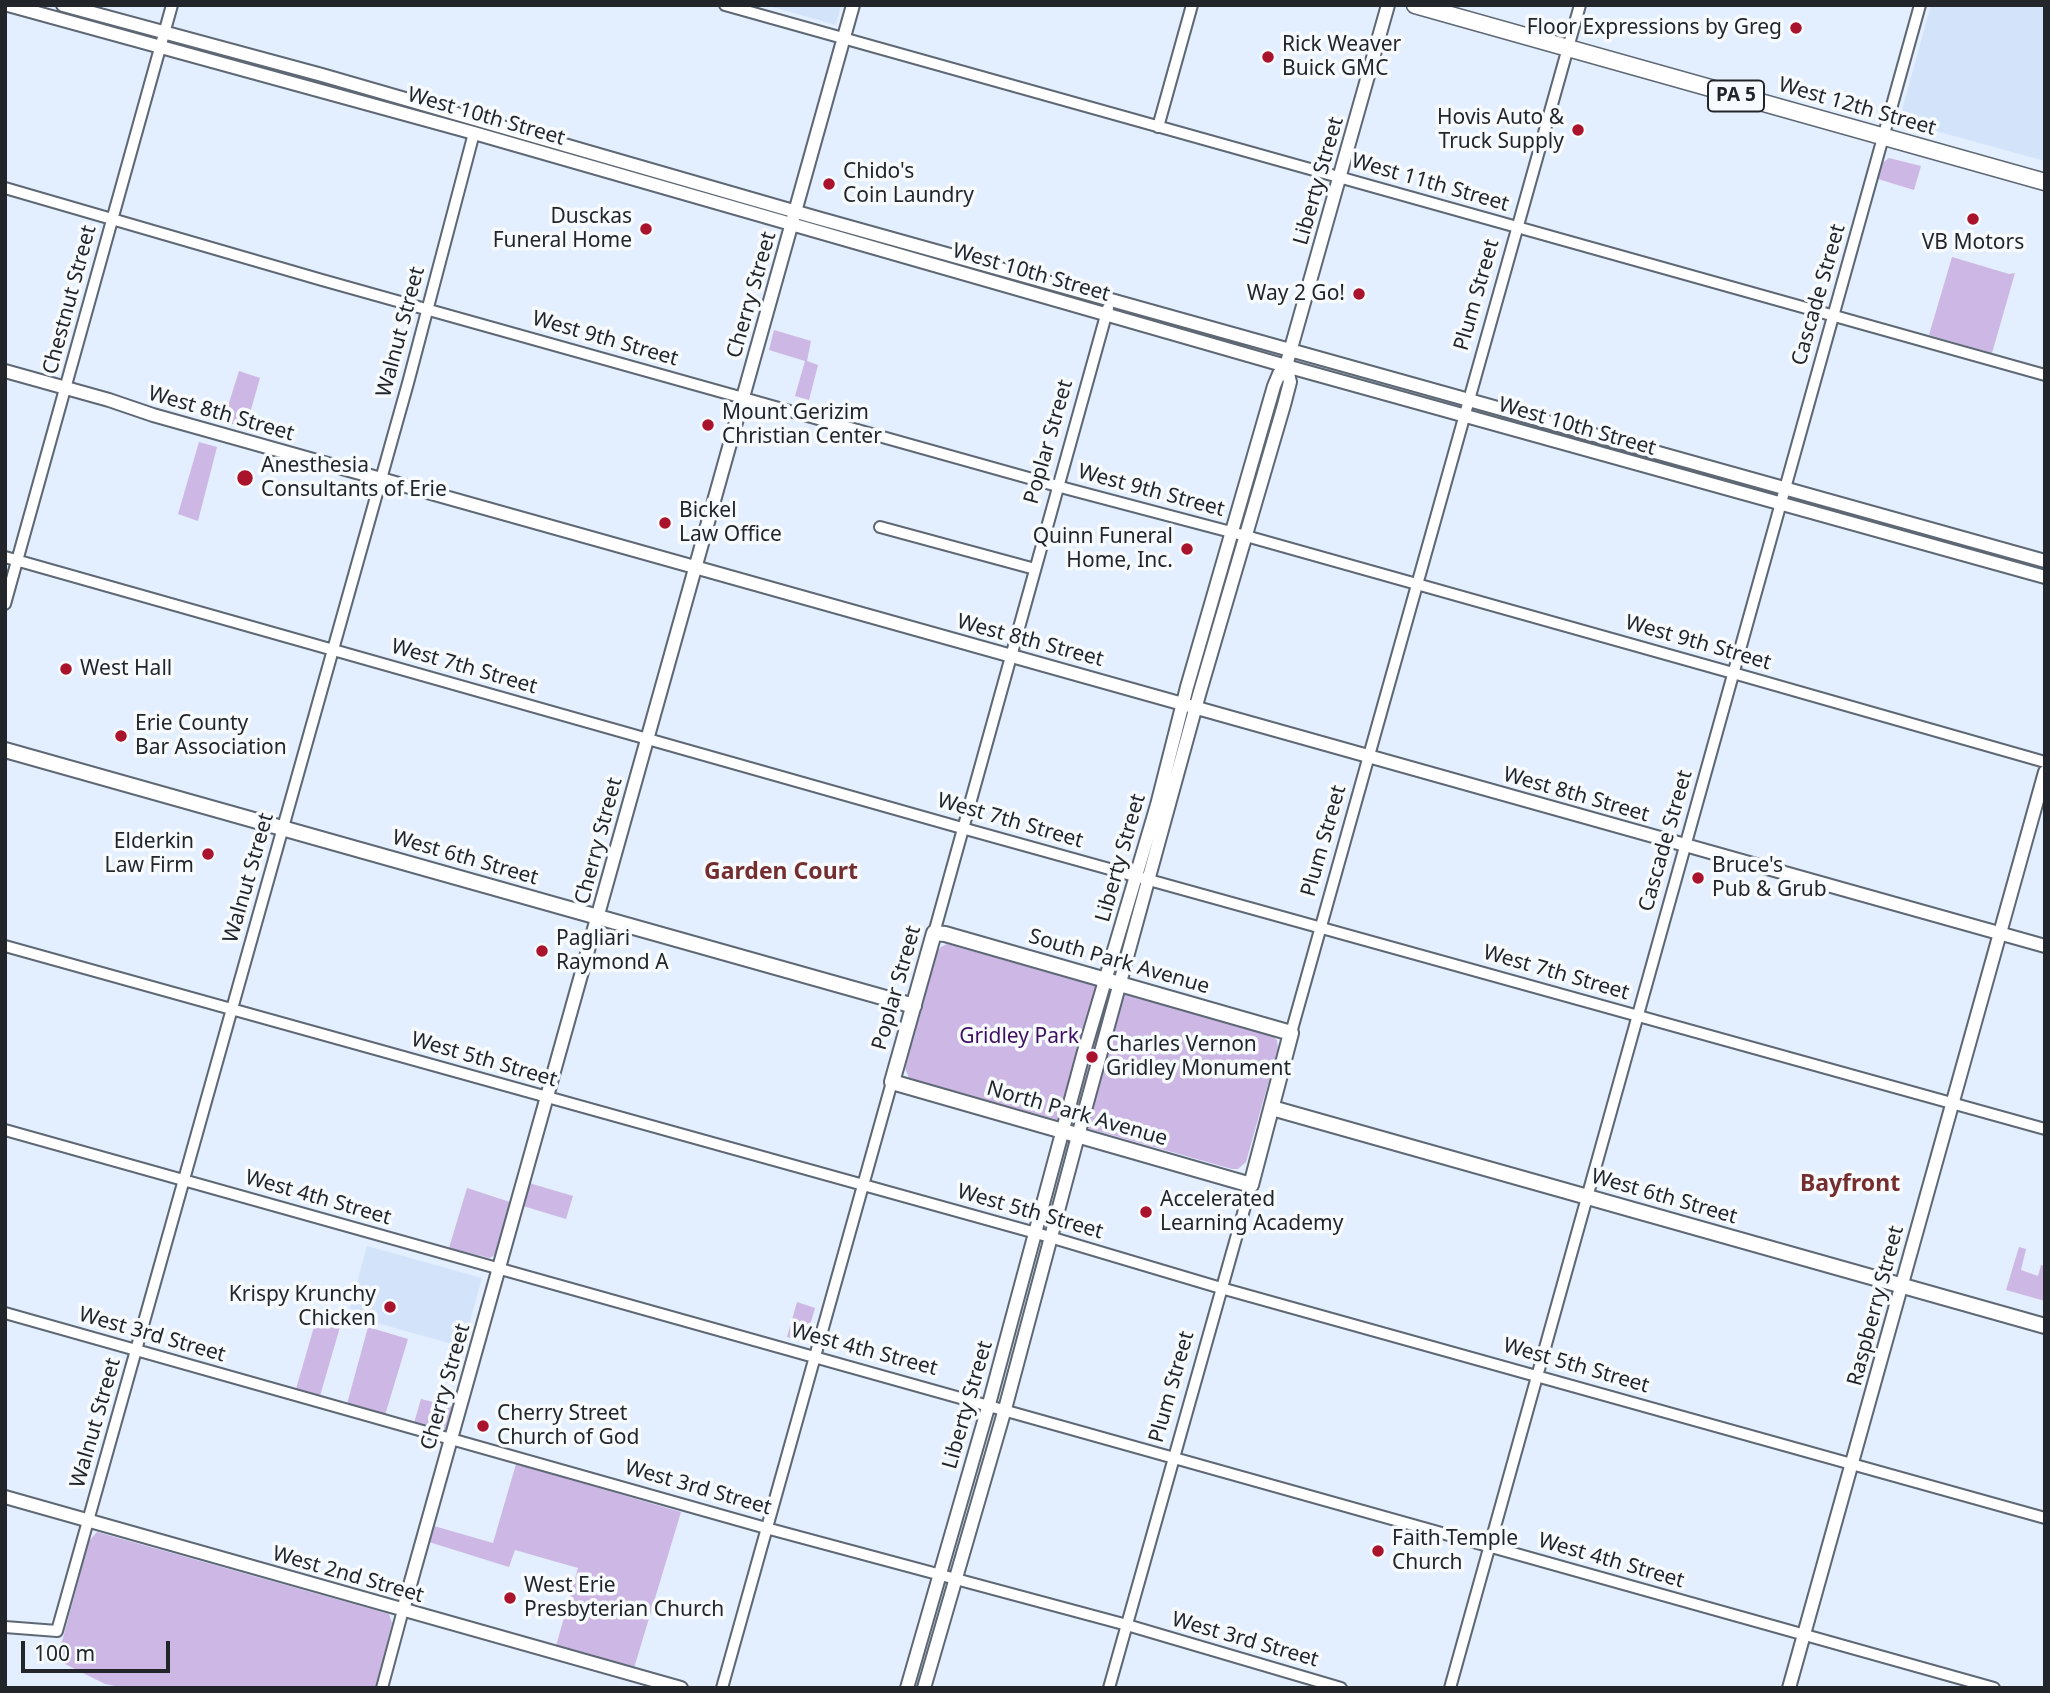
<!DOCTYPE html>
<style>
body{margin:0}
#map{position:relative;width:2050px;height:1693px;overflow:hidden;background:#e3eefe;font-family:"Noto Sans",sans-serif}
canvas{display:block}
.frame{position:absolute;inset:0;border:7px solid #22262b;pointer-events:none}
.scale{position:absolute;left:21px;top:1641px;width:149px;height:32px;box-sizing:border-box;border:4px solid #22262b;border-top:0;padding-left:9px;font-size:21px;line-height:24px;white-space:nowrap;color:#22262b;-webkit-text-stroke:5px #f8fbfe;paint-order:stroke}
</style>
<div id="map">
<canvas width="2050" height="1693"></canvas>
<div class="frame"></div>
<div class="scale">100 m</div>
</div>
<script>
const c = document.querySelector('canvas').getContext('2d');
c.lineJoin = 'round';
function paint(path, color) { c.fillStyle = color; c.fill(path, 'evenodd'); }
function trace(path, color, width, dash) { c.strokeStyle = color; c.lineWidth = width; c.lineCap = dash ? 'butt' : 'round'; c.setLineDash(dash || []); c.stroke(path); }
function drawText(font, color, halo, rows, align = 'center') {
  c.font = font + ' "Noto Sans",sans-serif'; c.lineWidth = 7; c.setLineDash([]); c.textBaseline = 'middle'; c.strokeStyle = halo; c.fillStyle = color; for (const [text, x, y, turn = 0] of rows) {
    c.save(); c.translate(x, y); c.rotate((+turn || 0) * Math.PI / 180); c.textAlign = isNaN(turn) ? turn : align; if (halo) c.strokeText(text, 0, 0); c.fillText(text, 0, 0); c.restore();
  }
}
const built = new Path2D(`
 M766,5h75l-5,20z
 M1931,5h114v156l-146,-40z
 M367,1246l115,32 -19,69 -115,-32z`);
const green = new Path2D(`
 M1889,158l32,8 -7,24 -36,-11 4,-16z
 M1952,257l57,17 6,-1 -23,80 -63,-18z
 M774,330l37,11 -4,20 11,4 -9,35 -14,-4 10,-35 -36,-11z
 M239,371l21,7 -14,49 -23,-5z
 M199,442l18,5 -19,74 -20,-7z
 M947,944l325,91 5,5 1,8 -32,114 -8,7h-6l-323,-91 -4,-10 31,-115 5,-6z
 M529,1183l44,13 -7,23 -43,-13z
 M467,1188l43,14 -14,52 -6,4 -41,-10z
 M2019,1247l7,2 -5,21 17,6 3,-11 4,1v35l-39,-11z
 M797,1302l18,6 -10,34 -18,-5z
 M318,1313l24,7 -22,76 -24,-7z
 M368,1327l40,12 -23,76 -38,-11z
 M421,1399l33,8 -7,22 -2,2 -31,-8z
 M516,1464l165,48 -47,156 -78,-22 22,-78 -63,-18 -6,17 -80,-25 5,-16 59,17z
 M97,1532l292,82 3,9 -16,65h-250l-21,-4 -48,-24 32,-119z`);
const minor = new Path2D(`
 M725,5l1320,370
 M1158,127l34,-122
 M5,188l317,92 746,209 178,47 487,137 312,89
 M880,527l155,42
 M5,557l957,271 1083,301
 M5,604l167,-599
 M934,933l174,-625
 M5,946l1038,289 178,53 824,230
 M1291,1033l289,-1028
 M5,1130l1989,558
 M5,1313l761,215 361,97 214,63
 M5,1627l52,4 351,-1248 66,-250
 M382,1688l21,-78
 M722,1688l170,-606
 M1109,1688l142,-503
 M1450,1688l470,-1683`);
const tertiary = new Path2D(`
 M8,5l466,128 812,233 759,211
 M63,5l259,70 492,142 1231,344
 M5,371l104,29 44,15 1892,531
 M5,1497l676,191
 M403,1610l450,-1605
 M907,1688l82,-284 94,-349 74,-250 30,-118 87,-301 5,-12 7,-8 102,-361
 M924,1688l81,-279 77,-288 117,-426 85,-290 6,-23 -4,-16
 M1789,1688l256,-916`);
const secondary = new Path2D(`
 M5,750l909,256
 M934,933l11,1 346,99 -40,152 -359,-103z
 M1272,1108l773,218`);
const primary = new Path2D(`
 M1415,5l630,177`);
const markers = [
 [1796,28,7,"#aa132c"],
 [1268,57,7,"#aa132c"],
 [1578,130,7,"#aa132c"],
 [829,184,7,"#aa132c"],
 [1973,219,7,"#aa132c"],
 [646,229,7,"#aa132c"],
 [1359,294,7,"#aa132c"],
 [708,425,7,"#aa132c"],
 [245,478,9,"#aa132c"],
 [665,523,7,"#aa132c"],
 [1187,549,7,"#aa132c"],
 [66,669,7,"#aa132c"],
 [121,736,7,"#aa132c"],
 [208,854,7,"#aa132c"],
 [1698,878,7,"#aa132c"],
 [542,951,7,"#aa132c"],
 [1092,1057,7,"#aa132c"],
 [1146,1212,7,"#aa132c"],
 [390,1307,7,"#aa132c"],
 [483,1426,7,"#aa132c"],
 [1378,1551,7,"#aa132c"],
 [510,1598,7,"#aa132c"]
];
const shields = [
 [1736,96,56]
];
const shieldNames = [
 ["PA 5",1736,96]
];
const poiNames = [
 ["Floor Expressions by Greg",1782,28,"right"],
 ["Rick Weaver",1282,45],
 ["Buick GMC",1282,69],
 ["Hovis Auto &",1564,118,"right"],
 ["Truck Supply",1564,142,"right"],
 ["Chido's",843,172],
 ["Coin Laundry",843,196],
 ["Dusckas",632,217,"right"],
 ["Funeral Home",632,241,"right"],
 ["VB Motors",1973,243,"center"],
 ["Way 2 Go!",1345,294,"right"],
 ["Mount Gerizim",722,413],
 ["Christian Center",722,437],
 ["Anesthesia",261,466],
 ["Consultants of Erie",261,490],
 ["Bickel",679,511],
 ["Law Office",679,535],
 ["Quinn Funeral",1173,537,"right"],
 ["Home, Inc.",1173,561,"right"],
 ["West Hall",80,669],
 ["Erie County",135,724],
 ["Bar Association",135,748],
 ["Elderkin",194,842,"right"],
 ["Law Firm",194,866,"right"],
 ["Bruce's",1712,866],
 ["Pub & Grub",1712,890],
 ["Pagliari",556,939],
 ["Raymond A",556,963],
 ["Charles Vernon",1106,1045],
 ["Gridley Monument",1106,1069],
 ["Accelerated",1160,1200],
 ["Learning Academy",1160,1224],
 ["Krispy Krunchy",376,1295,"right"],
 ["Chicken",376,1319,"right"],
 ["Cherry Street",497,1414],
 ["Church of God",497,1438],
 ["Faith Temple",1392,1539],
 ["Church",1392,1563],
 ["West Erie",524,1586],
 ["Presbyterian Church",524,1610]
];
const streetNames = [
 ["West 12th Street",1857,107,16],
 ["West 10th Street",486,117,16],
 ["Liberty Street",1319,181,-74],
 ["West 11th Street",1430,183,16],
 ["West 10th Street",1031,273,16],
 ["Cherry Street",752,295,-74],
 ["Plum Street",1477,295,-74],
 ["Cascade Street",1819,295,-74],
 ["Chestnut Street",70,300,-75],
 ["Walnut Street",401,332,-75],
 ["West 9th Street",605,339,16],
 ["West 8th Street",221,414,16],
 ["West 10th Street",1577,427,16],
 ["Poplar Street",1049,442,-74],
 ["West 9th Street",1151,491,15],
 ["West 8th Street",1030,641,15],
 ["West 9th Street",1698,643,16],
 ["West 7th Street",464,667,16],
 ["West 8th Street",1576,795,16],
 ["West 7th Street",1010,821,16],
 ["Cherry Street",599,841,-75],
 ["Plum Street",1324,841,-74],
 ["Cascade Street",1666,841,-74],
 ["West 6th Street",465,858,16],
 ["Liberty Street",1121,858,-74],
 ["Walnut Street",249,878,-74],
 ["South Park Avenue",1119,962,16],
 ["West 7th Street",1556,973,16],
 ["Poplar Street",897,988,-74],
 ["West 5th Street",484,1060,16],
 ["North Park Avenue",1077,1114,16],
 ["West 6th Street",1664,1197,16],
 ["West 4th Street",318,1198,16],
 ["West 5th Street",1030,1212,16],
 ["Raspberry Street",1876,1306,-75],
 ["West 3rd Street",152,1335,16],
 ["West 4th Street",864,1350,15],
 ["West 5th Street",1576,1366,16],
 ["Cherry Street",446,1387,-74],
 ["Plum Street",1172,1387,-74],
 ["Liberty Street",968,1405,-74],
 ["Walnut Street",96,1423,-74],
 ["West 3rd Street",698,1488,16],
 ["West 4th Street",1611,1561,16],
 ["West 2nd Street",348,1575,16],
 ["West 3rd Street",1245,1640,16]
];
const parkNames = [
 ["Gridley Park",1019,1037]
];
const neighbourhoodNames = [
 ["Garden Court",781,872],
 ["Bayfront",1850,1184]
];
paint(built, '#d3e4fa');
paint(green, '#ccb7e5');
trace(minor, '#5e6875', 14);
trace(tertiary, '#5e6875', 16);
trace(secondary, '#5e6875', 18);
trace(primary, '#5e6875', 19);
trace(minor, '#fff', 10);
trace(tertiary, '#fff', 12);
trace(secondary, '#fff', 14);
trace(primary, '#fff', 16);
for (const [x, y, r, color] of markers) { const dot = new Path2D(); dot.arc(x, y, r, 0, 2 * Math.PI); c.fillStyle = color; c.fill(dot); trace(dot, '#f8fbfe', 2.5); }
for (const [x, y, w] of shields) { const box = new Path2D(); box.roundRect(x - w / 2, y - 15.5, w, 31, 5); c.fillStyle = '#f8fbfe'; c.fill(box); trace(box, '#22262b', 2); }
drawText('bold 19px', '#22262b', null, shieldNames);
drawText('21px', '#22262b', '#f8fbfe', poiNames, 'left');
drawText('21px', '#22262b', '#f8fbfe', streetNames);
drawText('21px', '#3e0f60', '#f8fbfe', parkNames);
drawText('bold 23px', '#742e30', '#f8fbfe', neighbourhoodNames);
</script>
